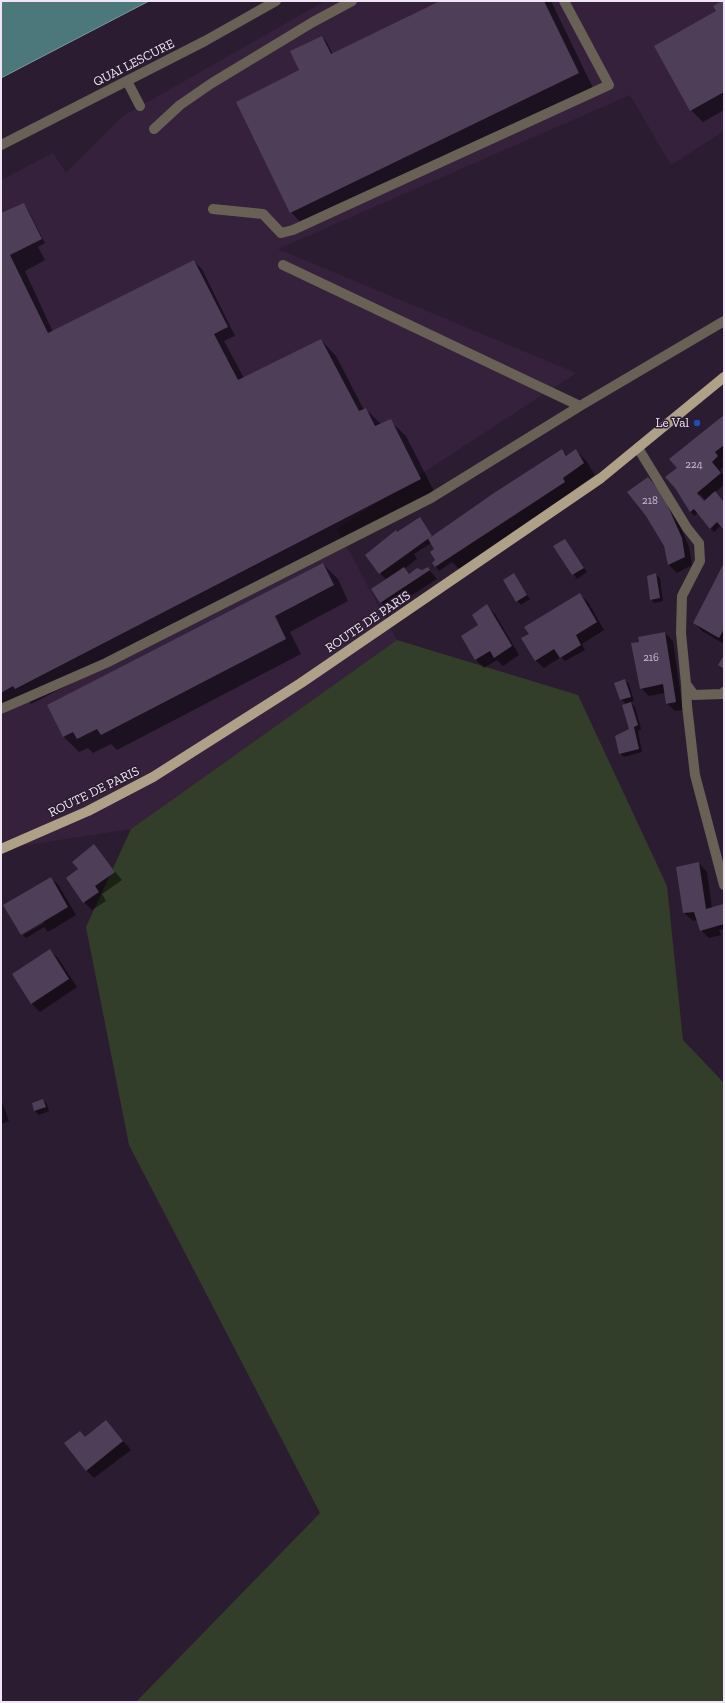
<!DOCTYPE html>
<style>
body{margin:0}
#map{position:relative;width:725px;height:1703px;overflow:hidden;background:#2c1c31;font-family:"Zilla Slab",serif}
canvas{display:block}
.frame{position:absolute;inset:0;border:2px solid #f0e5f4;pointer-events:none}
</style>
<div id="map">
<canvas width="725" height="1703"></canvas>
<div class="frame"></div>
</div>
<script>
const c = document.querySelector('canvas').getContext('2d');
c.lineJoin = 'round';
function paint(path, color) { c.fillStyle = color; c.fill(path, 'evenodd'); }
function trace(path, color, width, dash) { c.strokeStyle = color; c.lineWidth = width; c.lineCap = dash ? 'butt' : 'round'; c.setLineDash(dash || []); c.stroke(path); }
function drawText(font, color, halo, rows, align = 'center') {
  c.font = font + ' "Zilla Slab",serif'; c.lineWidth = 3; c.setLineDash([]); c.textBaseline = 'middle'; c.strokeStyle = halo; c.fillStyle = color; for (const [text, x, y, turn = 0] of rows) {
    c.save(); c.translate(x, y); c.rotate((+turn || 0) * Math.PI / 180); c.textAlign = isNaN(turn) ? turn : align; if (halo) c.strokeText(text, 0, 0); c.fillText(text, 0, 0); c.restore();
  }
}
const built = new Path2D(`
 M325,1h399v130l-53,34 -41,-70 -352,154 298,124 -239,156 60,111 -266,189 -130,20v-669l52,-27 13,20 57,-57z`);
const green = new Path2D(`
 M397,640l181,55 89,191 16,154 41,43v619h-588l184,-189 -191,-368 -43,-218 45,-98z`);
const water = new Path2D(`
 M1,1h148l-148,77z`);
const shadow = new Path2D(`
 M444,1h107l42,87 -287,140 -15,-16 31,-175 4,4 7,14z
 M724,1v109l-21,12 -12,-12 26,-98z
 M23,204l4,4 18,35 -7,4 7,13 -20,11 28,61 141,-71 8,8 33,67 -11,5 20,37 77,-38 15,16 28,54 2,-1 15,15 9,-3 16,15 30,59 -405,209 -2,-3 -28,14v-501z
 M724,416v43l-2,1 2,6 -4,4 4,6v9l-9,7 9,10v26l-3,-3 -7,7 -16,-19 -4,3 -3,-4 -15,-25 2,-19zM700,494l6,7 -2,1 -5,-7z
 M562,450l6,6 8,-6 11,12 8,13 -21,15 2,4 -116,76 -8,-8 -13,9 -6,-8 3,-2 -1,-11 -4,-7 -17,11 3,5 -13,10 6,5 12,-2 5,-4 10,11 -48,31 -8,-8 -9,-13 14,-9 -6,-7 17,-40 22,-15 14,19z
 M671,504l18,43 3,18 -15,8 -8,-8 -4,-19 -18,-30z
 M565,540l22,32 -10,7 -22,-32z
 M323,564l15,15 10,22 -58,31 11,22 -184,96 -6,-6 -18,9 -5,-5 -9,4 -15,-15 -16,-31z
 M724,565v79l-22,-13 -8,-9z
 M513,574l17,25 -9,6 -4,-4z
 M656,575l4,3 3,23 -9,2 -3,-4z
 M579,594l9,8 16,28 -22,14 3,6 -20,11 -4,-4 -17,11 -9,-8 -5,-26z
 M487,606l8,8 24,41 -16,11 -6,-6 -13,8 -8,-8 -14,-24 17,-10z
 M665,633l8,8 10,69 -8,1 -8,-8 -2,-10 -16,3 -8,-8 -1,-45z
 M625,680l4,4 5,17 -4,1 5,5 6,22 -3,2 4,21 -18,5 -4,-4 10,-23 -4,-26 -5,-5z
 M94,846l28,34 -20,14 4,7 -14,9 -8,-8 -4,-33z
 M699,863l8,9 5,36 12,-2v23l-5,1 2,5 -12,3 -8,-8 -4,-10 -4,1 -9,-8 -6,-46z
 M51,878l8,8 17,29 -28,17 -4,-5 -18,11 -3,-3 21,-12 -1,-2z
 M49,950l9,8 19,29 -37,25 -8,-8 -19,-30z
 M1,1099l8,22 -8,3z
 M43,1100l4,4 2,7 -10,4 -4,-4 -2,-7z
 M106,1421l25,29 -37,28 -8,-8 -1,-32z`);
const building = new Path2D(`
 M440,1h104l35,72 -289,140 -54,-111 63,-32 -9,-19 32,-15 9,18z
 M722,1h2v91l-34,19 -36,-65 62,-35 -3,-5z
 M24,203l18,36 -32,16 38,78 146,-73 34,67 -14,7 24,46 83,-41 38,72 7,-3 9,18 16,-7 30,60 -406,210 -2,-3 -12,7v-480z
 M724,415v30l-9,7 3,4 -6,6 9,11 -24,20 7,8 11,-10 9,11v28l-7,-8 -7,7 -16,-20 -4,3 -15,-24 -10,-11 12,-9 -8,-9z
 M562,449l4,7 10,-7 8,14 -21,15 2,4 -130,85 -3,-4 3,-3 -5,-8 4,-3 -6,-10 63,-44z
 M648,477l15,18 19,43 3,19 -17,8 -4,-19 -18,-30 -19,-24z
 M420,517l12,19 -53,38 -14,-19 31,-25 1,2z
 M565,539l19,29 -12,7 -19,-29z
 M323,563l11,22 -59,31 11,23 -185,96 -4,-6 -20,10 -4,-7 -10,5 -16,-32z
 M724,563v66l-5,9 -26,-15z
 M404,567l5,7 8,-6 5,2 6,-3 2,3 -50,33 -9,-14z
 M514,573l13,22 -11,7 -13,-22z
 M656,573l4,25 -10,2 -3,-24z
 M580,593l17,29 -21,13 5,10 -21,13 -6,-9 -19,12 -14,-23 8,-4 -5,-7z
 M487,604l25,42 -18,12 -4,-7 -15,9 -14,-24 17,-11 -6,-10z
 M665,632l11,70 -10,2 -3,-20 -23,5 -9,-46 8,-1 -1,-5z
 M724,655v14l-6,-4z
 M625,679l6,18 -11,3 -6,-17z
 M631,702l7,23 -4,2 5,22 -20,5 -4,-18 14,-7 -7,-24z
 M94,844l21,28 -20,14 4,6 -16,11 -17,-25 12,-9 -6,-7z
 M699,862l7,47 17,-5 1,2v18l-24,7 -6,-19 -11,1 -7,-46z
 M51,877l17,30 -47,28 -18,-30z
 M50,949l19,30 -38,25 -19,-30z
 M43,1099l3,8 -12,4 -2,-8z
 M106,1420l17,21 -37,30 -22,-28 16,-12 5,6z`);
const service = new Path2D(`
 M127,81l13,25
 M154,129l26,-24 32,-22 101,-61 39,-21
 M213,209l50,5 18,19 12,-3 316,-145 -45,-84
 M283,265l297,141 144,-85
 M638,448l49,80 12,15 1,18 -18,35 -1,37 5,51 8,11 28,-1 2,-2
 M686,684l1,22 8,69 29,110
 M1,709l105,-46 325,-165 149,-92`);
const minor = new Path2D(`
 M1,145l204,-104 71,-40`);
const primary = new Path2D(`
 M1,849l87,-38 65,-34 148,-94 300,-205 123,-101`);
const markers = [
 [697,423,4,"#1a4fb4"]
];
const numberNames = [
 ["224",694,465],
 ["218",650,501],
 ["216",651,658]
];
const streetNames = [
 ["QUAI LESCURE",134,63,-27],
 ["ROUTE DE PARIS",368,622,-34],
 ["ROUTE DE PARIS",94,792,-26]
];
const poiNames = [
 ["Le Val",689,423]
];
paint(built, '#35213c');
paint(green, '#323e29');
paint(water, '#4c777b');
trace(water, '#7d989f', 1);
paint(shadow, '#0007');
paint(building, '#4f3e57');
trace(service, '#696156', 10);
trace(minor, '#696156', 10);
trace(primary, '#afa088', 10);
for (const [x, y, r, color] of markers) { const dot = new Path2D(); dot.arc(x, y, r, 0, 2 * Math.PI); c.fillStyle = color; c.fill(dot); trace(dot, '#2c1c31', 1.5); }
drawText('11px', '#c8bbcd', null, numberNames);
drawText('13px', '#f0e5f4', '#2c1c31', streetNames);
drawText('13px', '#f0e5f4', '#2c1c31', poiNames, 'right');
</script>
